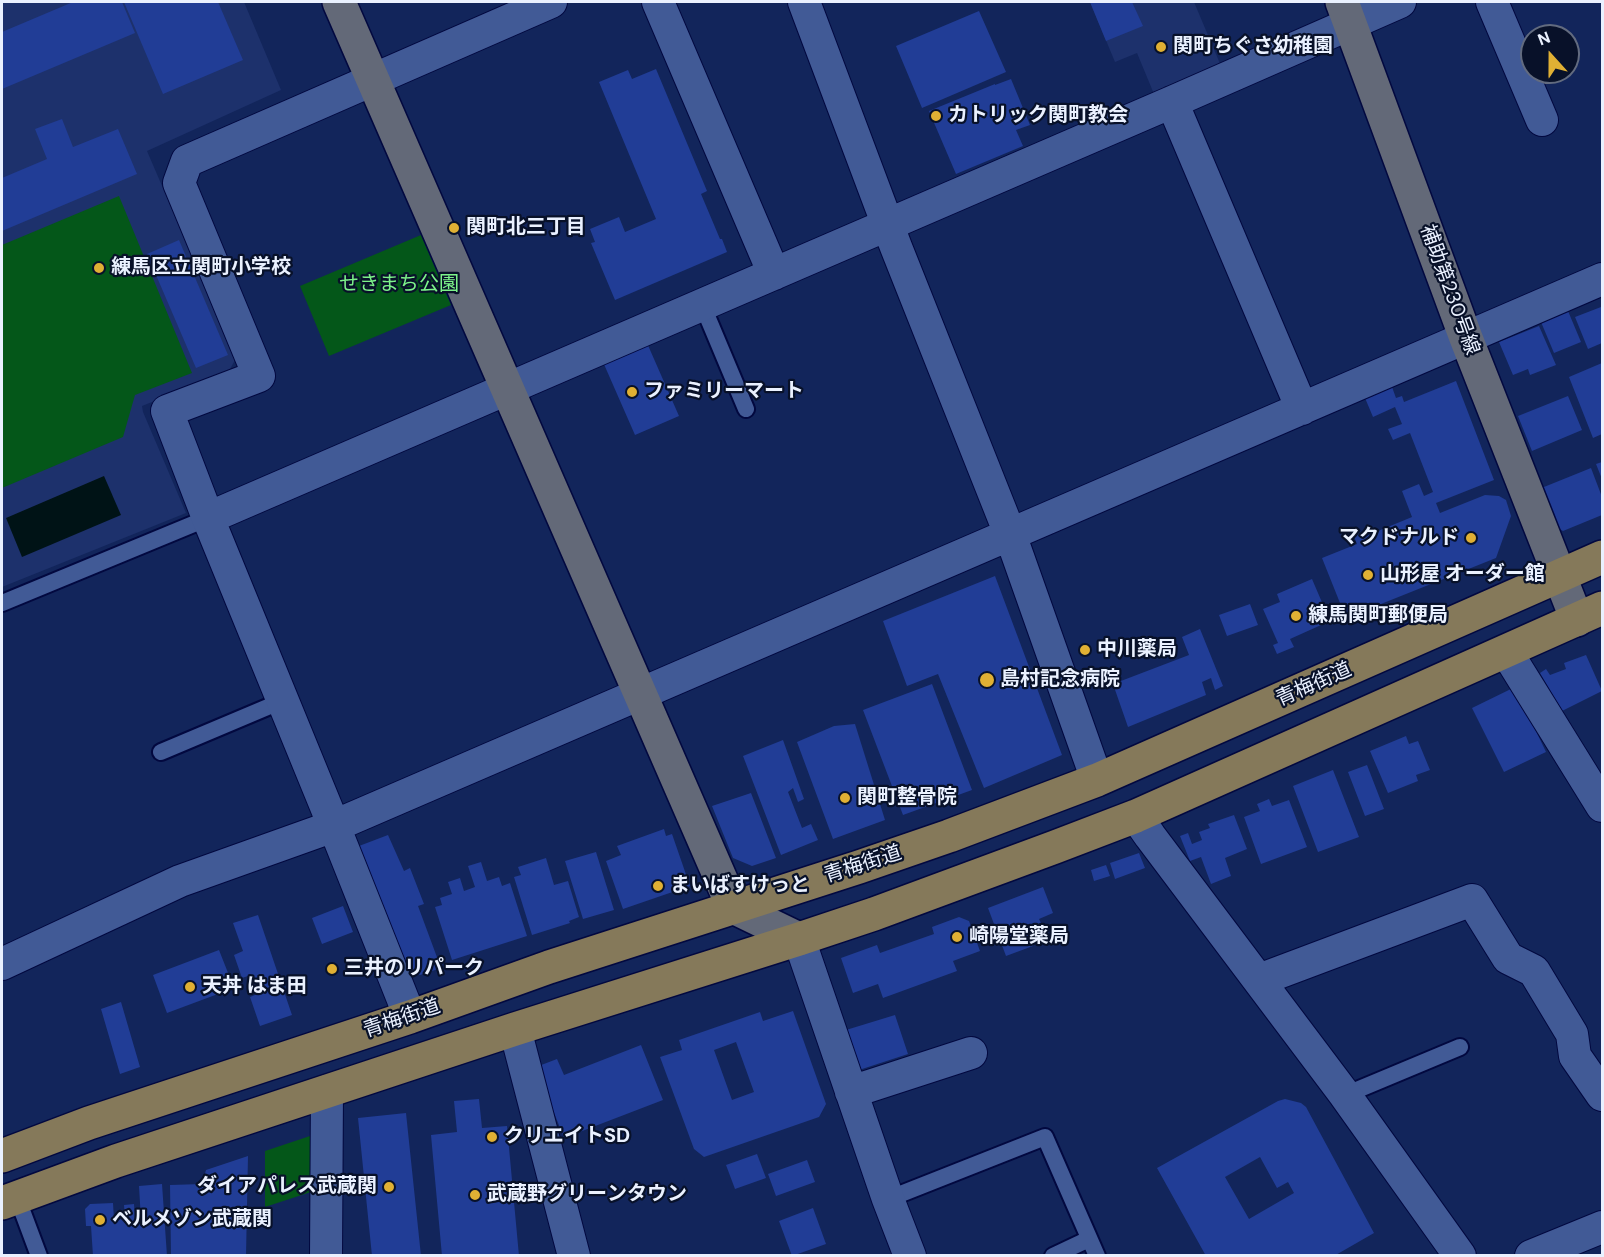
<!DOCTYPE html>
<meta charset="utf-8">
<style>
body{margin:0}
#map{position:relative;width:1604px;height:1257px;overflow:hidden;background:#12255b;font-family:"DM Sans",sans-serif}
canvas{display:block}
.frame{position:absolute;inset:0;border:3px solid #eaf1ff;pointer-events:none}
.north{position:absolute;left:1520px;top:24px;width:60px;height:60px;box-sizing:border-box;background:#081129;border:2px solid #626b7f;border-radius:50%;rotate:339deg;font-size:16px;font-weight:700;line-height:24px;text-align:center;color:#eaf1ff}
.north::after{content:'';display:block;margin:auto;width:21px;height:27px;background:#e0b034;clip-path:polygon(50% 0,100% 100%,50% 72%,0 100%)}
</style>
<div id="map">
<canvas width="1604" height="1257"></canvas>
<div class="frame"></div>
<div class="north">N</div>
</div>
<script>
const c = document.querySelector('canvas').getContext('2d');
c.lineJoin = 'round';
function paint(path, color) { c.fillStyle = color; c.fill(path, 'evenodd'); }
function trace(path, color, width, dash) { c.strokeStyle = color; c.lineWidth = width; c.lineCap = dash ? 'butt' : 'round'; c.setLineDash(dash || []); c.stroke(path); }
function drawText(font, color, halo, rows, align = 'center') {
  c.font = font + ' "DM Sans","Noto Sans JP",sans-serif'; c.lineWidth = 4.5; c.setLineDash([]); c.textBaseline = 'middle'; c.strokeStyle = halo; c.fillStyle = color; for (const [text, x, y, turn = 0] of rows) {
    c.save(); c.translate(x, y); c.rotate((+turn || 0) * Math.PI / 180); c.textAlign = isNaN(turn) ? turn : align; if (halo) c.strokeText(text, 0, 0); c.fillText(text, 0, 0); c.restore();
  }
}
const built = new Path2D(`
 M2,2h242l37,88 -134,61 89,207 -7,13 -87,35 1,6 43,101 -184,74z
 M1090,2h104l27,64 -67,28 -17,-41 -22,9z`);
const green = new Path2D(`
 M119,196l73,177 -57,22 -12,42 -121,51v-243z
 M421,235l30,70 -122,51 -29,-70z
 M313,1135l-2,57 -46,15v-56z`);
const water = new Path2D(`
 M104,476l17,39 -99,42 -16,-39z`);
const building = new Path2D(`
 M73,2h49l13,31 -133,56v-57z
 M124,2h94l25,58 -80,34z
 M1090,2h42l11,24 -37,15z
 M979,11l27,61 -84,36 -26,-62z
 M656,69l51,122 -6,3 19,45h2l5,13 -112,48 -24,-57 4,-1 -5,-13 29,-12 6,15 31,-13 -57,-137 29,-12 4,9z
 M1011,79l19,46 -14,5 7,16 -67,28 -27,-63 66,-27v1z
 M62,119l11,28 45,-18 19,45 -135,57v-53l45,-19 -12,-30z
 M179,240l49,115 -32,13 -49,-114z
 M1601,307l1,4v32l-14,6 -13,-32z
 M1568,311l13,31 -27,11 -13,-31z
 M1539,326l17,39 -26,10 -2,-6 -15,6 -14,-33z
 M647,343l32,73 -44,19 -32,-73z
 M1602,363v71l-9,4 -24,-61z
 M1456,381l38,99 -58,23 4,10 45,-18 14,1 7,4 5,16 -15,42 -150,60 -24,-60 35,-14 -6,-15 5,-2 5,11 51,-21 -10,-26 17,-7 5,12 9,-4 -23,-59 -17,7 -5,-11 14,-5 -7,-17 -22,10 -8,-19 27,-11 4,11 6,-2 2,6z
 M1568,396l14,34 -50,21 -14,-35z
 M1602,462v17l-6,-15z
 M1591,468l11,29v18l-39,16 -7,-4 -17,-38z
 M995,576l67,179 -78,33 -46,-114 -31,12 -24,-65z
 M1312,579l18,42 -40,18 4,8 -17,7 -4,-9 5,-2 -15,-34 17,-7 -3,-8z
 M1250,604l8,21 -31,11 -8,-21z
 M1200,629l23,57 -8,4 -4,-12 -9,4 4,13 -78,32 -15,-43 76,-29 -7,-18z
 M1586,655l16,36 -40,20 -22,-38 6,-4 4,6 16,-6 -2,-6z
 M932,684l40,106 -69,25 -40,-105z
 M1515,687l31,65 -42,20 -32,-64z
 M855,724l30,96 -52,19 -36,-97 37,-16z
 M1406,736l3,8 9,-3 12,29 -14,5 2,6 -30,12 -18,-42z
 M783,740l21,59 -6,3 -5,-14 -5,4 14,36 9,-4 7,16 -37,15 -38,-99z
 M1367,765l17,44 -19,7 -17,-44z
 M1333,770l26,67 -41,15 -25,-66z
 M751,793l25,65 -24,8 -19,-8 -21,-52z
 M1269,799l3,7 17,-6 18,47 -46,17 -17,-47 16,-6 -3,-7z
 M1234,815l13,34 -22,9 6,18 -20,8 -10,-27 -11,4 -10,-25 8,-3 4,11 10,-4 -3,-8 11,-4 -2,-4z
 M664,829l2,7 6,-2 18,52 -67,23 -17,-48 15,-6 -4,-9z
 M388,835l16,36 6,-3 14,36 -6,2 23,62 -21,7 -11,-5 -50,-124z
 M596,852l18,58 -31,9 -18,-58z
 M1139,853l6,15 -30,11 -5,-16z
 M546,858l8,27 14,-4 11,36 -10,4 1,2 -38,12 -18,-58 7,-2 -3,-8z
 M481,862l6,19 12,-4 3,9 8,-3 17,53 -75,24 -17,-53 7,-2 -2,-7 12,-4 -4,-12 12,-4 4,13 11,-4 -7,-21z
 M1106,865l4,11 -16,5 -3,-11z
 M1043,887l10,26 -14,6 2,4 -14,5 6,18 -27,10 -18,-48z
 M343,906l10,26 -31,12 -10,-26z
 M258,915l34,100 -32,11 -10,-29 5,-2 -7,-19 -6,2 -8,-23 9,-4 -10,-28z
 M959,917l10,4 11,30 -27,10 4,10 -74,27 -5,-14 -25,9 -12,-35 36,-13 3,8 54,-19 -2,-7z
 M219,950l15,38 -67,25 -14,-38z
 M121,1002l19,65 -20,7 -19,-65z
 M793,1011l33,93 -7,13 -115,40 -10,-8 -34,-92 22,-7 -3,-10 81,-28 3,9zM736,1042l18,50 -22,8 -18,-50z
 M895,1015l13,39 -49,16 -13,-40z
 M641,1045l22,55 -99,38 -28,-71 21,-8 7,16z
 M479,1099l3,29 25,-2 12,130h-77l-11,-121 26,-3 -3,-31z
 M1285,1099l16,4 5,4 68,126 -40,23h-128l-49,-88 121,-67zM1260,1157l17,31 11,-6 6,11 -45,26 -24,-42z
 M406,1113l15,143h-49l-14,-138z
 M757,1154l9,24 -31,11 -9,-24z
 M248,1156l-2,100h-75l-1,-71 32,-1 4,-14z
 M807,1160l8,22 -39,14 -8,-22z
 M162,1184l5,72h-74l-2,-30h-5l-1,-17 5,-5 23,-1 1,17 11,-1 -1,-14 10,-1 1,16h6l-2,-34z
 M813,1208l13,36 -34,12 -13,-35z`);
const lane = new Path2D(`
 M702,304l44,105
 M2,603l206,-85
 M161,752l121,-51
 M1345,1095l115,-48
 M17,1197l22,59
 M888,1199l157,-62 52,119
 M1053,1256l36,-17`);
const street = new Path2D(`
 M658,2l116,272
 M804,2l92,245 114,287 87,246
 M1492,2l50,118
 M1172,102l130,307
 M208,518l964,-416 228,-100
 M1506,651l96,155
 M1136,816l14,20 195,259 115,161
 M799,939l89,260 22,57
 M2,964l178,-83 154,-55 1268,-547
 M1259,980l213,-80 36,58 26,13 38,63 3,22 27,39
 M410,1017l-76,-191 -126,-308 -41,-107 92,-35 -80,-193 8,-22 364,-159
 M515,1029l59,227
 M851,1092l120,-39
 M326,1256l1,-165
 M1531,1256l71,-29`);
const secondary = new Path2D(`
 M339,2l394,905 66,32
 M1342,2l124,336 111,282`);
const primary = new Path2D(`
 M2,1156l87,-33 321,-106 139,-50 310,-100 90,-31 148,-56 505,-223
 M2,1203l114,-42 399,-132 284,-90 75,-25 181,-67 81,-31 466,-208`);
const markers = [
 [1161,47,6,"#e0b034"],
 [936,116,6,"#e0b034"],
 [454,228,6,"#e0b034"],
 [99,268,6,"#e0b034"],
 [632,392,6,"#e0b034"],
 [1471,538,6,"#e0b034"],
 [1368,575,6,"#e0b034"],
 [1296,616,6,"#e0b034"],
 [1085,650,6,"#e0b034"],
 [987,680,8,"#e0b034"],
 [845,798,6,"#e0b034"],
 [658,886,6,"#e0b034"],
 [957,937,6,"#e0b034"],
 [332,969,6,"#e0b034"],
 [190,987,6,"#e0b034"],
 [492,1137,6,"#e0b034"],
 [389,1187,6,"#e0b034"],
 [475,1195,6,"#e0b034"],
 [100,1220,6,"#e0b034"]
];
const poiNames = [
 ["関町ちぐさ幼稚園",1173,47],
 ["カトリック関町教会",948,116],
 ["関町北三丁目",466,228],
 ["練馬区立関町小学校",111,268],
 ["ファミリーマート",644,392],
 ["マクドナルド",1459,538,"right"],
 ["山形屋 オーダー館",1380,575],
 ["練馬関町郵便局",1308,616],
 ["中川薬局",1097,650],
 ["島村記念病院",1000,680],
 ["関町整骨院",857,798],
 ["まいばすけっと",670,886],
 ["崎陽堂薬局",969,937],
 ["三井のリパーク",344,969],
 ["天丼 はま田",202,987],
 ["クリエイトSD",504,1137],
 ["ダイアパレス武蔵関",377,1187,"right"],
 ["武蔵野グリーンタウン",487,1195],
 ["ベルメゾン武蔵関",112,1220]
];
const parkNames = [
 ["せきまち公園",399,285]
];
const streetNames = [
 ["補助第230号線",1449,290,70],
 ["青梅街道",1314,685,-24],
 ["青梅街道",863,865,-18],
 ["青梅街道",402,1019,-19]
];
paint(built, '#1d316c');
paint(green, '#045719');
paint(water, '#001316');
paint(building, '#213d96');
trace(lane, '#02083f', 20);
trace(street, '#02083f', 34);
trace(secondary, '#02083f', 36);
trace(primary, '#02083f', 36);
trace(lane, '#415a96', 16);
trace(street, '#415a96', 32);
trace(secondary, '#636978', 33);
trace(primary, '#85795a', 33);
for (const [x, y, r, color] of markers) { const dot = new Path2D(); dot.arc(x, y, r, 0, 2 * Math.PI); c.fillStyle = color; c.fill(dot); trace(dot, '#081129', 2); }
drawText('bold 20px', '#eaf1ff', '#081129', poiNames, 'left');
drawText('20px', '#7df38a', '#081129', parkNames);
drawText('20px', '#eaf1ff', '#081129', streetNames);
</script>
